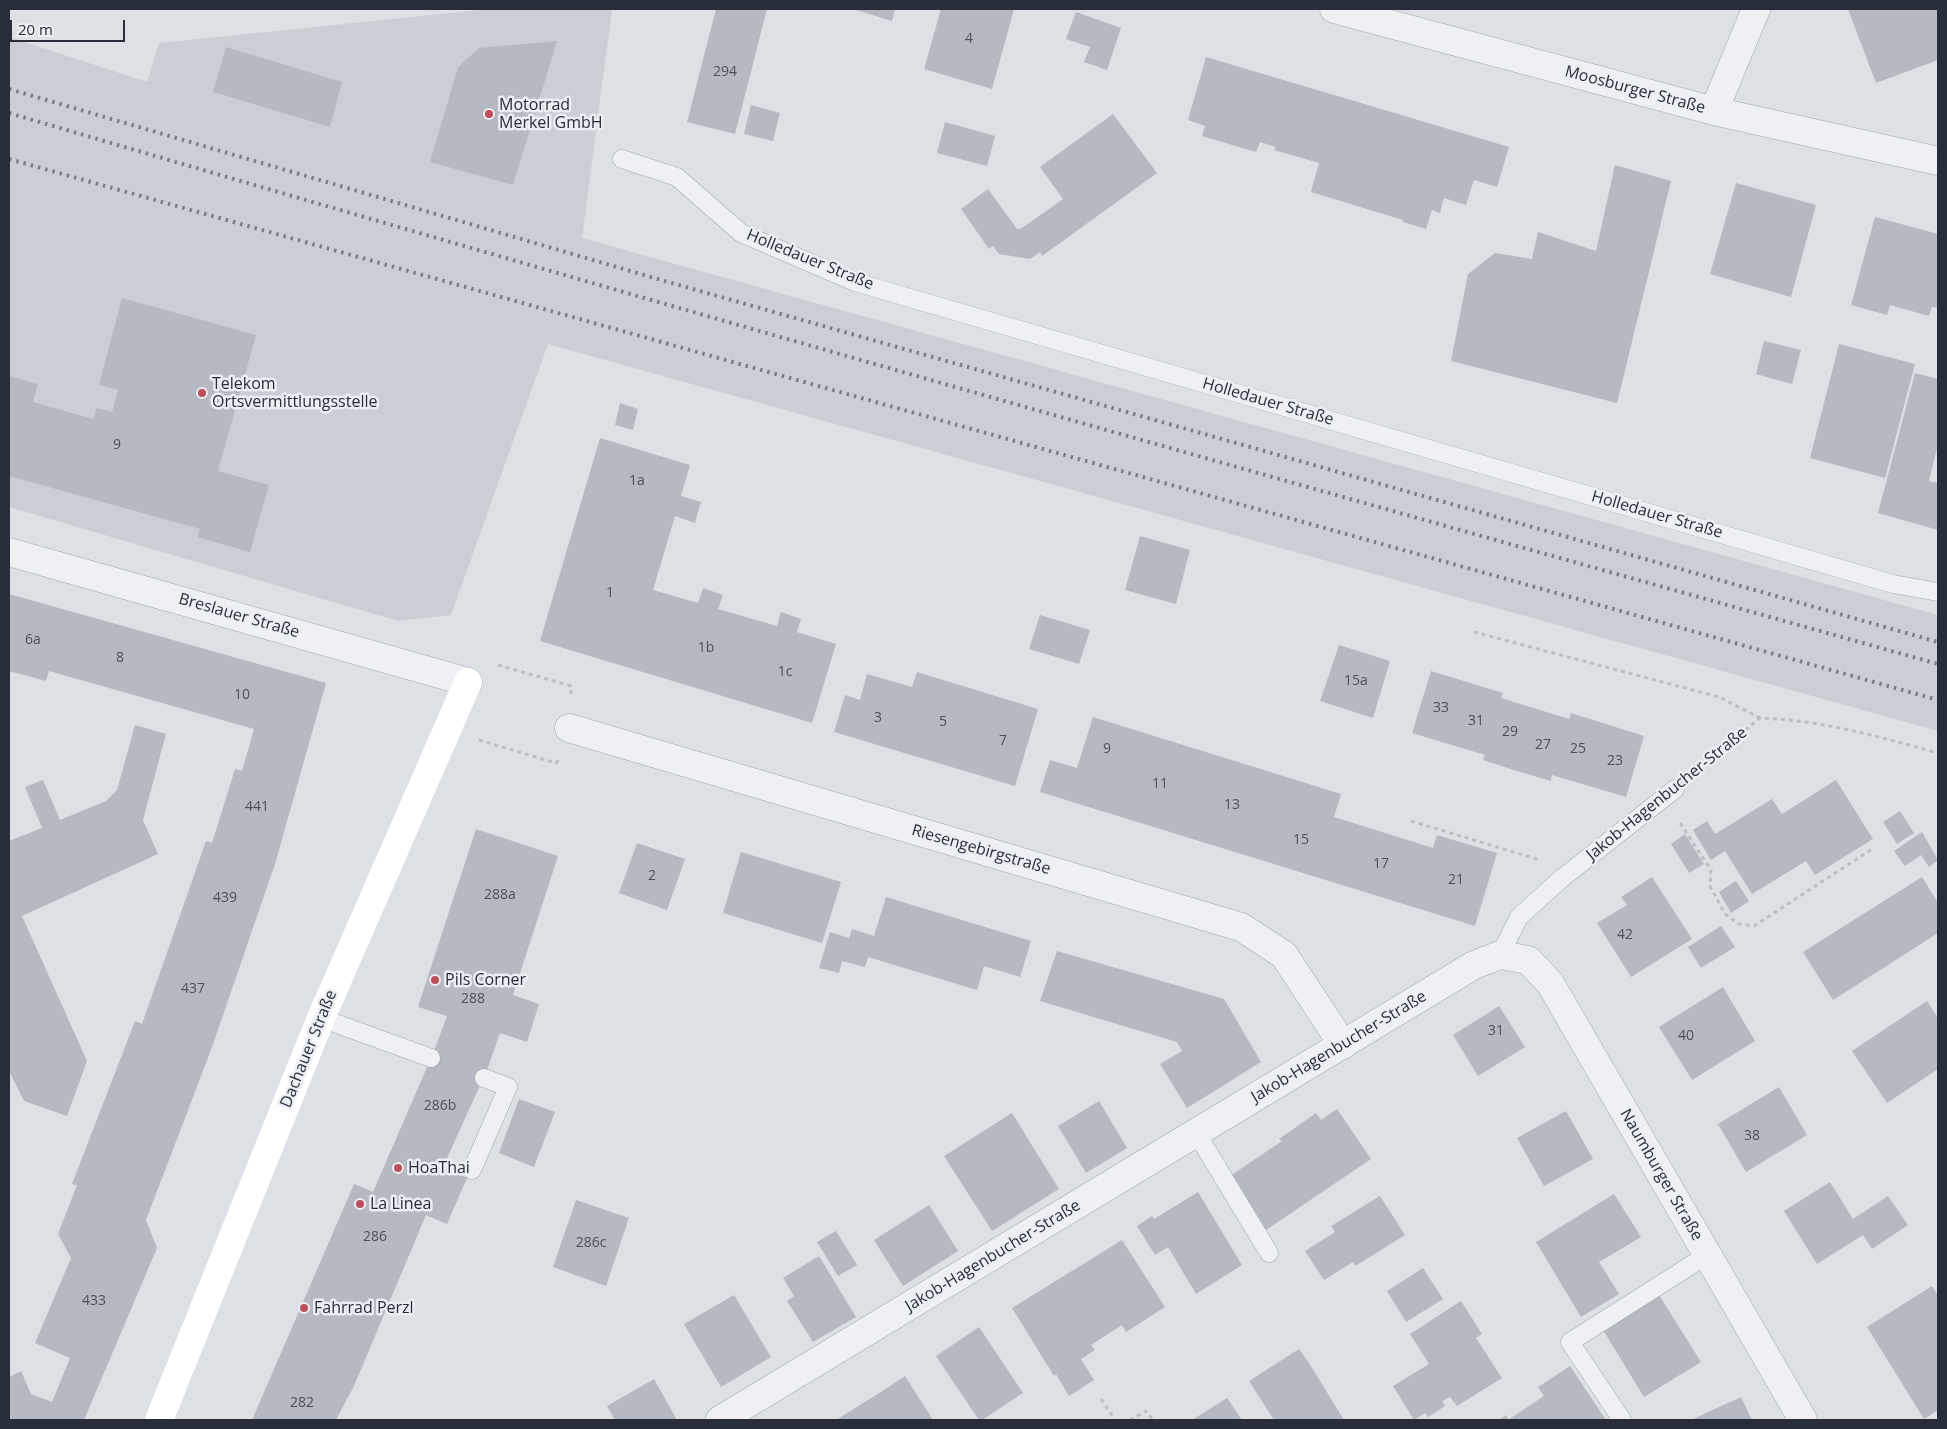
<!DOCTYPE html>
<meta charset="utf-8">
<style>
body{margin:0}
#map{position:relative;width:1947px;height:1429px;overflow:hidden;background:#dde0e5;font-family:"Open Sans",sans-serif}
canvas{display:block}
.frame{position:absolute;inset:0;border:10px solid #282e39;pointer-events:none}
.scale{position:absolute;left:10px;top:20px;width:115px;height:22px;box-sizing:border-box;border:2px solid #282e39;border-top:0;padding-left:6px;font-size:15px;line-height:18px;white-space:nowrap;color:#282e39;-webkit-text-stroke:4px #eceef3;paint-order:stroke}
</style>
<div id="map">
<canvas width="1947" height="1429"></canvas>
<div class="frame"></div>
<div class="scale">20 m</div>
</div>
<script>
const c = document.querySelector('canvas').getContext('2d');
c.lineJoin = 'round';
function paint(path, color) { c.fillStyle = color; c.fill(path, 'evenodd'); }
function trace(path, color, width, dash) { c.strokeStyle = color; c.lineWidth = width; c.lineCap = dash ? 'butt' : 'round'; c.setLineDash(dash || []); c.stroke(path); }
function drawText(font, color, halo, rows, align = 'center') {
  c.font = font + ' "Open Sans",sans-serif'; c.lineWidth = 5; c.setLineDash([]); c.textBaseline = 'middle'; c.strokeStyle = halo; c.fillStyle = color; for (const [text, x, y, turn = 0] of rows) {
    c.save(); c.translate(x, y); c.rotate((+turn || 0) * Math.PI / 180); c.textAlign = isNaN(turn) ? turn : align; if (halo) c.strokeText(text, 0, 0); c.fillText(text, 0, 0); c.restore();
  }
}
const built = new Path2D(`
 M490,9h122l-30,229 1356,377v116l-1390,-387 -97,271 -53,6 -389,-114v-470l138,45 12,-39z`);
const building = new Path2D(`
 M716,9h51l-32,125 -48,-12z
 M853,9h42l-3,12z
 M941,9h73l-22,80 -68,-20z
 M1848,9h90v51l-62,23z
 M1076,12l45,16 -14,42 -23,-8 6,-15 -24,-8z
 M557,41l-44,144 -83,-23 28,-95 21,-19z
 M226,47l116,35 -12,45 -117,-35z
 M1206,57l303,90 -12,40 -23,-7 -8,25 -22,-7 -4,15 -8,-3 -6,19 -23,-7v-2l-92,-28 8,-29 -45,-13 2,-3 -16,-5 -4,10 -54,-16 3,-10 -17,-6z
 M751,105l29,8 -7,28 -29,-7z
 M1113,114l44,59 -115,83 -2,-4 -10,7 -31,-5 -6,-8 -4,3 -28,-40 27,-20 29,40 5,-1 41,-29 -23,-32z
 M945,122l50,14 -8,30 -50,-13z
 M1615,165l56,16 -54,222 -166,-42 17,-87 27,-21 37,6 6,-27 58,19z
 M1736,183l80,22 -25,92 -81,-23z
 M1875,217l63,17v74l-6,-1 -3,9 -39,-11 -3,10 -36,-10z
 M122,298l134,37 -38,136 51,14 -19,67 -53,-15 3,-8 -191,-53v-100l29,8 -5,18 60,17 4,-11 15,4 6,-22 -19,-5z
 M1764,341l37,9 -9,34 -36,-10z
 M1839,344l76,20 -30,114 -75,-20z
 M1915,373l23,6v65l-9,37 9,2v47l-60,-17z
 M620,403l18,6 -5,21 -18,-5z
 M600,438l90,27 -9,31 20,6 -6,21 -20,-7 -22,74 45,13 5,-15 20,7 -5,14 59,17 4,-14 20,7 -4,13 39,12 -24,79 -272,-82z
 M1140,536l50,14 -14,54 -51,-14z
 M9,594l317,89 -51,181 -64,186 -65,170 11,28 -73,172h-75v-43l12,-6 10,23 21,8 18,-44 -35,-15 36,-85 -13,-24 19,-49 -5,-1 63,-163 7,3 64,-183 6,2 23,-74 7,2 12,-42 -205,-58 -3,10 -37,-10z
 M1040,615l50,15 -11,34 -50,-15z
 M1339,645l51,16 -17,57 -53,-17z
 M1431,671l72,22 -2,5 68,21 2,-6 73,23 -18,61 -74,-22 -1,6 -34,-10 -34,-11 2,-5 -73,-22z
 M917,672l121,37 -23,77 -181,-54 11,-37 15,5 7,-26 45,13z
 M1093,717l248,77 -7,23 99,31 4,-13 60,18 -22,73 -435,-134 10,-32 27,8z
 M135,725l31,9 -23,86 15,34 -136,62 65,145 -20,55 -43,-15 -15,-30v-230l33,-13 -17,-41 18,-7 17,40 46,-19 11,-11z
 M1836,780l37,59 -58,36 -9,-14 -54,33 -27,-43 -14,9 -18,-30 14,-9 8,13 57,-35 10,15z
 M1900,811l14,22 -17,11 -14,-22z
 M476,829l82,27 -45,139 26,9 -12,38 -27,-9 -13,37 -44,97 24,11 -20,46 -21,-9 -72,171 -18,34h-84l102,-236 19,8 61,-141 13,-35 -29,-9z
 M1922,832l16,28 -9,7 -8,-12 -16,11 -11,-15z
 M1685,834l19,30 -15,9 -18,-29z
 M637,843l48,16 -18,51 -48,-17z
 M741,852l100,30 -19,61 -99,-30z
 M1652,877l40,62 -61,38 -34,-54 30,-18 -6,-8z
 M1922,877l16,26v30l-105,67 -30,-48z
 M1736,881l13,20 -18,12 -12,-21z
 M886,897l145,44 -11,36 -36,-11 -7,24 -109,-33 -3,10 -23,-6 -3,12 -20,-5 11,-36 19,6 3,-9 22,7z
 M1721,926l14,21 -34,21 -13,-21z
 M1057,951l167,48 37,63 -74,46 -27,-44 22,-13 -5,-9 -137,-41z
 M1723,987l32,54 -63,39 -33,-53z
 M1927,1001l11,17v51l-51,34 -35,-52z
 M1499,1006l26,41 -47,29 -25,-41z
 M1779,1087l28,48 -61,37 -28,-48z
 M519,1099l36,13 -21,55 -35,-14z
 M1099,1101l28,47 -41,25 -28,-47z
 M1337,1109l34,50 -105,71 -36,-54 52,-35 -3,-2 37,-26 5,7z
 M1566,1111l27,48 -49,27 -27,-48z
 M1012,1113l47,76 -67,42 -48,-75z
 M1830,1182l23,37 35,-23 20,29 -36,24 -9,-14 -46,29 -33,-53z
 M1198,1192l44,73 -46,29 -28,-47 -13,8 -18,-29 15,-10 2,3z
 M1614,1194l27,43 -42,25 20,32 -38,23 -45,-75z
 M1380,1196l25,39 -50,31 -2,-4 -29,18 -19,-29 30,-19 -4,-6z
 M576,1200l53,18 -23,68 -53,-19z
 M929,1205l29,46 -55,35 -29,-46z
 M836,1231l21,34 -19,11 -21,-34z
 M1122,1240l43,67 -39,25 -4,-7 -31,20 4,5 -14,9 13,21 -25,16 -13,-22 -2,2 -42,-68z
 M819,1256l37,61 -43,25 -26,-41 7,-5 -11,-18z
 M1423,1268l20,31 -37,23 -19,-31z
 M1932,1286l6,10v114l-14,9 -57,-92z
 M734,1295l37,62 -50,30 -37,-63z
 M1659,1295l42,67 -57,35 -41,-67z
 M1461,1301l21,33 -6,4 26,40 -45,28 -7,-9 -8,4 3,5 -17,11 -3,-4 -11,7 -21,-34 36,-22 -19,-30z
 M979,1327l44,66 -41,27h-3l-43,-64z
 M1299,1349l10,14 35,57h-70l-25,-39z
 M1570,1366l36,54h-107l7,-5 2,5 36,-24 -6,-9z
 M905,1376l28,44h-97l48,-30z
 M654,1379l23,41h-62l-8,-14z
 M1741,1397l11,23h-61z
 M1227,1398l15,22h-50z`);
const path = new Path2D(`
 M1474,632l245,65 41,21
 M498,665l73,21v10
 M479,740l77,23 2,-3
 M1696,771l64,-53c61,2 120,19 178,35
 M1411,821l129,39
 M1680,823l31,47 -1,16 15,28 14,10 15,2 118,-77
 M1101,1399l14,21
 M1130,1420l16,-9 7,9`);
const lane = new Path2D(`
 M622,159l55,18 64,56 114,49 1038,302 45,8
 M1500,955l19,-38 42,-38 114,-90
 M321,1018l110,40
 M1197,1134l72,119
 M472,1170l36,-83 -24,-9
 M1622,1420l-52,-78 137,-87`);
const street = new Path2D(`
 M1334,9l380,102 224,50
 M1714,111l42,-102
 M9,552l459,130
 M569,728l672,199 43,28 59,90
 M720,1420l754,-455 26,-10 28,5 22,23 253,437`);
const secondary = new Path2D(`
 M159,1420l162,-402 147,-336`);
const rail = new Path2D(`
 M9,89l659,193 1270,360
 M9,113c641,189 1285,371 1929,551
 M9,159l1929,541`);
const markers = [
 [489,114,5,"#bd4e5a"],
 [202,393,5,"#bd4e5a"],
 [435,980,5,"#bd4e5a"],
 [398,1168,5,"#bd4e5a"],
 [360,1204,5,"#bd4e5a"],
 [304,1308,5,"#bd4e5a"]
];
const numberNames = [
 ["4",969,39],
 ["294",725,72],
 ["9",117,445],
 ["1a",637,481],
 ["1",610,593],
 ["6a",33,640],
 ["1b",706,648],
 ["8",120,658],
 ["1c",785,672],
 ["15a",1356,681],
 ["10",242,695],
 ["33",1441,708],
 ["3",878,718],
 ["31",1476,721],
 ["5",943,722],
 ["29",1510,732],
 ["7",1003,741],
 ["27",1543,745],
 ["9",1107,749],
 ["25",1578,749],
 ["23",1615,761],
 ["11",1160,784],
 ["13",1232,805],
 ["441",257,807],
 ["15",1301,840],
 ["17",1381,864],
 ["2",652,876],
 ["21",1456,880],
 ["288a",500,895],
 ["439",225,898],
 ["42",1625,935],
 ["437",193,989],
 ["288",473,999],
 ["31",1496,1031],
 ["40",1686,1036],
 ["286b",440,1106],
 ["38",1752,1136],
 ["286",375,1237],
 ["286c",591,1243],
 ["433",94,1301],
 ["282",302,1403]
];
const streetNames = [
 ["Moosburger Straße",1635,90,15],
 ["Holledauer Straße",810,260,22],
 ["Holledauer Straße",1268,402,16],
 ["Holledauer Straße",1657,515,16],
 ["Breslauer Straße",239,616,16],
 ["Jakob-Hagenbucher-Straße",1667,794,-39],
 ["Riesengebirgstraße",981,850,16],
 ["Jakob-Hagenbucher-Straße",1339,1047,-31],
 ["Dachauer Straße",309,1049,-68],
 ["Naumburger Straße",1661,1175,60],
 ["Jakob-Hagenbucher-Straße",993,1256,-31]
];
const poiNames = [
 ["Motorrad",499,105],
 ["Merkel GmbH",499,123],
 ["Telekom",212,384],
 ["Ortsvermittlungsstelle",212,402],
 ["Pils Corner",445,980],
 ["HoaThai",408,1168],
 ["La Linea",370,1204],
 ["Fahrrad Perzl",314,1308]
];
paint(built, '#cbcfd5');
paint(building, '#b5b9c1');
trace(lane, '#a3a7ae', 19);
trace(street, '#a3a7ae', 29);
trace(path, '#bbbec3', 3, [4, 4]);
trace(lane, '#eff0f4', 18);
trace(street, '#eff0f4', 28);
trace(secondary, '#fff', 28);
trace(rail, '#787f8c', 4, [2.5, 5]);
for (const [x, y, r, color] of markers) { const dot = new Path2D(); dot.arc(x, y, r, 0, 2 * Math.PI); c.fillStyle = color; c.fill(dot); trace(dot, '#eceef3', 2); }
drawText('14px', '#4b515b', null, numberNames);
drawText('16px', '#282e39', '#eceef3', streetNames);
drawText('16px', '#282e39', '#eceef3', poiNames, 'left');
</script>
